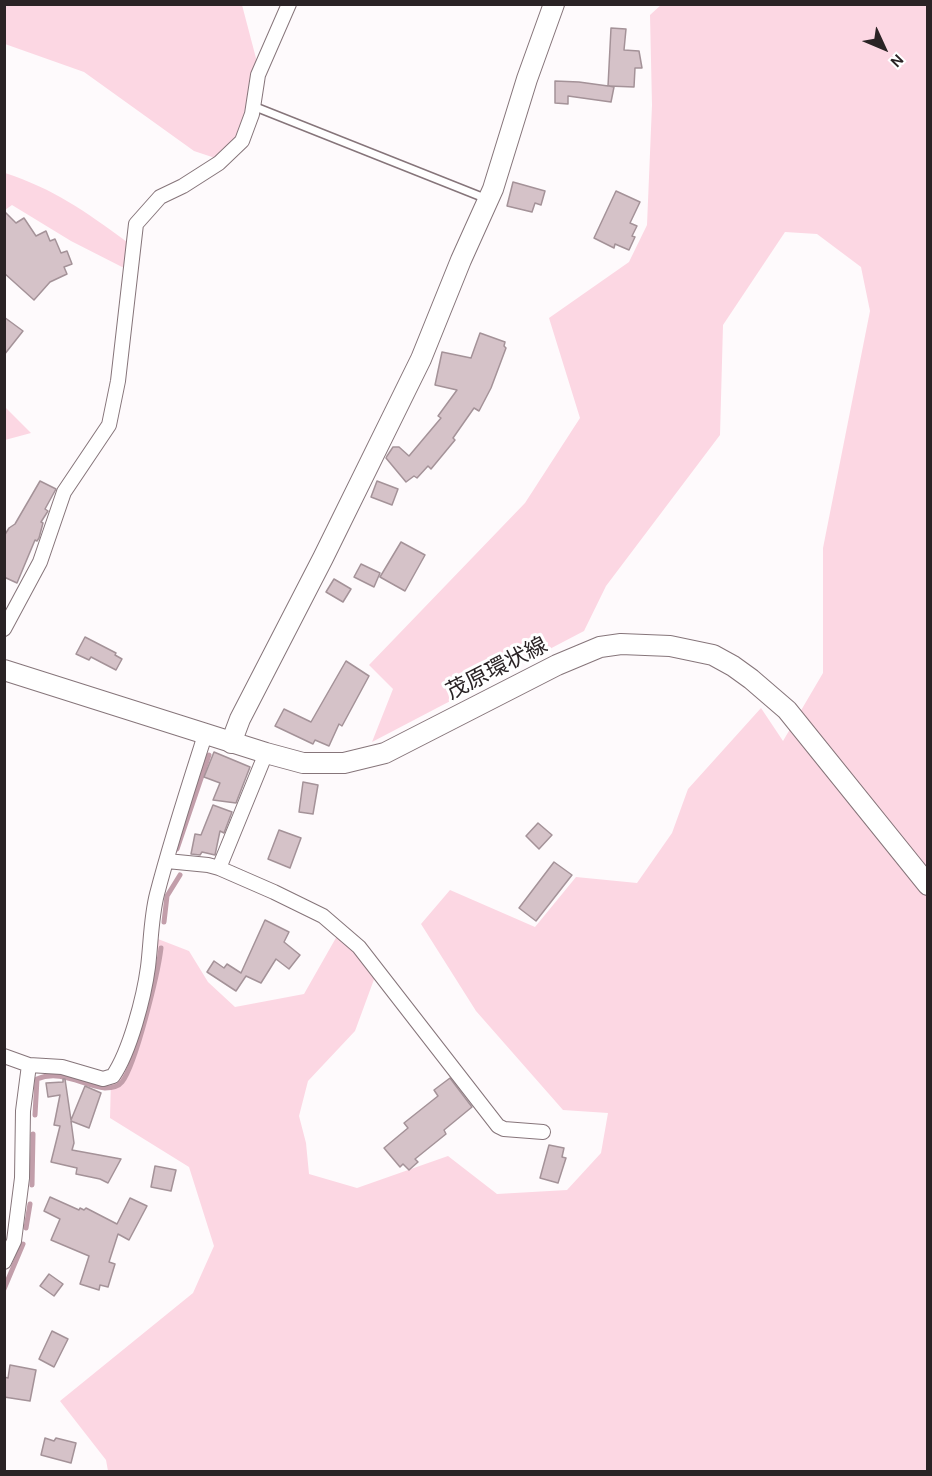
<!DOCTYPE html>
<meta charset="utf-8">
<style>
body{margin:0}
#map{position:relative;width:932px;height:1476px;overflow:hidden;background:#fefafc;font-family:Karla,sans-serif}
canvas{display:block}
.frame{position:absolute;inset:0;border:6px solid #2a2325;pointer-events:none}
.north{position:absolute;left:854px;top:18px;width:60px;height:60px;-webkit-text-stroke:4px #fff;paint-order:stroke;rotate:134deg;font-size:16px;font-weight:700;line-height:24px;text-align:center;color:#2a2325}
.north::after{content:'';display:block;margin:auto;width:21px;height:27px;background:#2a2325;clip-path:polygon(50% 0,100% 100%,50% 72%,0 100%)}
</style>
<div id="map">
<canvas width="932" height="1476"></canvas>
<div class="frame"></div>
<div class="north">N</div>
</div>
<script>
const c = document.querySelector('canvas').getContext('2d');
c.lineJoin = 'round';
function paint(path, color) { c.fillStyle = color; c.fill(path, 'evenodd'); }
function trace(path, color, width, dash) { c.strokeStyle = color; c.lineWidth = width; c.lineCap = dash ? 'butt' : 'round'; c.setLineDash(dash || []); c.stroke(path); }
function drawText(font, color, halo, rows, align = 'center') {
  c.font = font + ' Karla,"Noto Sans JP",sans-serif'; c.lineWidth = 6; c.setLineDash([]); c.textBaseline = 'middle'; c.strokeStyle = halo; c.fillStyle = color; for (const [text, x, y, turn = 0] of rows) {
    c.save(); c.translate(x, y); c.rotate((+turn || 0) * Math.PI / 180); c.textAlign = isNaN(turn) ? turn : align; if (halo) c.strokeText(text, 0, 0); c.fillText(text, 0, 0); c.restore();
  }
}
const green = new Path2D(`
 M662,4l265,1v1466h-819l-2,-11 -46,-59 133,-108 21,-47 -25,-79 -79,-49 1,-39 41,-116 6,-24 31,12 19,31 27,25 69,-13 33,-58 19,16 20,22 -21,57 -47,50 -9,35 7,27 3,31 48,14 91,-32 49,38 70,-4 34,-37 7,-40 -45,-3 -87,-99 -55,-87 29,-34 85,37 41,-50 61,6 35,-50 16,-44 73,-81 22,33 40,-68v-125l47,-237 -9,-44 -44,-33 -32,-2 -62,93 -3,110 -114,151 -22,45 -212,111 21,-53 -24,-24 156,-162 55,-85 -31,-100 80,-56 18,-37 5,-120 -2,-90z
 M5,5h237l15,57 -19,76 -20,21 -24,-8 -110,-79 -79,-28z
 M5,173c49,16 80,38 122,69l-3,26 -53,-27 -59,-36 -7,5z
 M5,407l26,26 -26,7z`);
const stream = new Path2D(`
 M177,849l32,-94
 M164,922l3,-26 13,-21
 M35,1115l2,-36c23,-10 45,6 68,9 6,0 13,-1 17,-6 14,-18 36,-109 39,-134
 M32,1185l1,-51
 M26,1228l4,-24
 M4,1289l19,-45`);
const building = new Path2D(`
 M611,28l15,1 -2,21 15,1 3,17h-7l-1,19 -25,-1 5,1 -3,15 -43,-6v8l-13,-1v-22l24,1 29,4z
 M513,182l32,9 -4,14 -6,-2 -3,9 -25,-6z
 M616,191l24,11 -10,21 7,3 -5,10 3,1 -6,13 -14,-6 -1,4 -20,-10z
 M4,211l12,12 8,-5 12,18 10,-5 4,10 5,-2 6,14 6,-2 5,13 -8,3 3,7 -17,8 -16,18 -30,-27z
 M4,317l19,14 -19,24z
 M480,333l25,9 -1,4 2,2 -15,40 -12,23 -5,-3 -21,30 2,2 -24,29 -3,-3 -11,12 -3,-2 -8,6 -20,-24 1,-2 6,-9h6l10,9 32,-38 -3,-2 19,-26 -22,-5 7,-33 29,6z
 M40,481l16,8 -11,20 3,2 -7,11 2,1 -4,15 -2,3 -2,-1 -18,43 -13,-6v-41l5,-8 6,-4z
 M377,481l21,8 -6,16 -21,-8z
 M401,542l24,13 -20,36 -25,-14z
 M361,564l19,9 -6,14 -20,-10z
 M334,579l17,10 -8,13 -17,-10z
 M85,637l31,16 -1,2 7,4 -6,11 -25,-13 -2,3 -13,-6z
 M346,661l23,15 -27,50 -3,-2 -10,22 -14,-6 -2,4 -38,-18 9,-17 27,13z
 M214,752l36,15 -14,36 -23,-3 7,-17 -16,-6z
 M303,782l15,3 -5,29 -14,-2z
 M213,805l19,7 -8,21 -4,-2 -5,24 -13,-3 -2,3 -9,-1 4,-20 6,1z
 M538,823l14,12 -13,14 -13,-13z
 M279,830l22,8 -11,30 -22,-9z
 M554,862l18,13 -36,46 -17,-13z
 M265,920l24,12 -5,10 16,13 -11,14 -13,-10 -15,24 -15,-7 -10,15 -29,-19 7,-11 10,7 3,-4 14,9z
 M450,1078l22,29 -28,23 2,4 -31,25 3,3 -9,8 -6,-6 -3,3 -16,-19 24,-20 -4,-5 34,-27 -4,-6z
 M63,1079h2l6,41 14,-34 16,7 -12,35 -18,-7 3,22 -2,7 49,9 -13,24 -8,-4 -24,-5 1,-6 -26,-6 9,-36 -6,-1 6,-30 -12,2 -2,-14 17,-1z
 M549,1145l15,3 -2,9 4,1 -8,25 -18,-5z
 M155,1166l21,4 -5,21 -20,-4z
 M50,1197l29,13 1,-2 4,2 2,-2 31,16 13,-26 17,8 -18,34 -11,-6 -9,28 6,2 -7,23 -8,-2 -1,5 -19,-6 9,-28 -38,-16 9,-21 -16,-8z
 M49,1274l14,10 -9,12 -14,-10z
 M52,1331l16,8 -14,28 -15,-8z
 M10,1365l26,5 -6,31 -26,-4v-20l4,1z
 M45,1438l9,3 2,-3 20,5 -5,20 -30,-8z`);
const lane = new Path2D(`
 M253,106l234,93`);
const street = new Path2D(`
 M4,629l36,-67 24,-70 45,-67 9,-44 18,-157 24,-27 23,-11 36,-23 23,-22 10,-27 6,-39 31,-71
 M167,861l41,4 11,3 55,24 49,24 36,31 139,179 6,3 39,3
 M219,868l47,-115
 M4,1056l25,9 33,2 41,12 10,-3c17,-25 31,-79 35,-109 3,-24 3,-50 9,-73 14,-54 31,-106 48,-159
 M4,1262l10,-21 8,-63 1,-67 6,-46`);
const secondary = new Path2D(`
 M4,670l262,83 37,10h41l41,-10 172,-88 43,-18 21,-3 49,2 43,9 20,11 18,13 36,31 141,175
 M231,743l9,-24 83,-161 98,-199 40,-99 32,-71 34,-110 27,-75`);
const streetNames = [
 ["茂原環状線",497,669,-27]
];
paint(green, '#fcd7e3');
trace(stream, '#c29eaa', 5);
paint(building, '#d5c2c8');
trace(building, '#a49298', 1.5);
trace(lane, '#86757a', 10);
trace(street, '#86757a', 16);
trace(secondary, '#86757a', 22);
trace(lane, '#fff', 7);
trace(street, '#fff', 14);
trace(secondary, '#fff', 20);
drawText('22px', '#2a2325', '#fff', streetNames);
</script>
